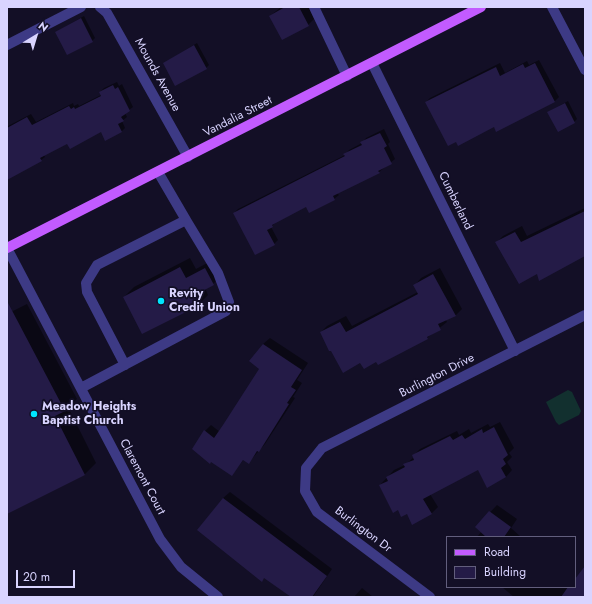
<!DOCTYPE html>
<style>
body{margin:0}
#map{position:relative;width:592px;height:604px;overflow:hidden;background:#130f26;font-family:Jost,sans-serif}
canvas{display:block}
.frame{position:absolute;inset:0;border:8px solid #d9d4ff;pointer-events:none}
.legend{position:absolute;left:446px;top:536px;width:130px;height:52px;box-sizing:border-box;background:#130f26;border:1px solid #625e7d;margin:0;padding:5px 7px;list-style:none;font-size:12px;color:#d9d4ff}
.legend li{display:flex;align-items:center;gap:8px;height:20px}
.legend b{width:20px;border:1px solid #625e7d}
.north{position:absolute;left:16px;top:16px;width:40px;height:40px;-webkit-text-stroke:3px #130f26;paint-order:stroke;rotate:38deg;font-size:11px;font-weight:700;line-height:16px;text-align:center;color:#d9d4ff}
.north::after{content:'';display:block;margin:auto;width:14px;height:18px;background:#d9d4ff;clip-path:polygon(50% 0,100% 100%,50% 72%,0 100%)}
.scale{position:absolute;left:16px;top:570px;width:59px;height:18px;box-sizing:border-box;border:2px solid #d9d4ff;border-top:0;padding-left:5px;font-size:12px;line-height:14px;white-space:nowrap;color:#d9d4ff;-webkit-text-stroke:3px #130f26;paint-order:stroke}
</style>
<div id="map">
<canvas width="592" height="604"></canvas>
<div class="frame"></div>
<ul class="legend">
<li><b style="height:5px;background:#c25bff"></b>Road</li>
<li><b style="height:11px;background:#241b47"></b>Building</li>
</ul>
<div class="north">N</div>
<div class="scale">20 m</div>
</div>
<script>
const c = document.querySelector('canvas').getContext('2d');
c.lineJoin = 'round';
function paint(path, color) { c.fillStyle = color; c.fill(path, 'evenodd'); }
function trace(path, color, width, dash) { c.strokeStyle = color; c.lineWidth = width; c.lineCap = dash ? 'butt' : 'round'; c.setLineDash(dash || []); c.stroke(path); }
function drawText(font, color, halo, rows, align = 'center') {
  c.font = font + ' Jost,sans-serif'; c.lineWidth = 3.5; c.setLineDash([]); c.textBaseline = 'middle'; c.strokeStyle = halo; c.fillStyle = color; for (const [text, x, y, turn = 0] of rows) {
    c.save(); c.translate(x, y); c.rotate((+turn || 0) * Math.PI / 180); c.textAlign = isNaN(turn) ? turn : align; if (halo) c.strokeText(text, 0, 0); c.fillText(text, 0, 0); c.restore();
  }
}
const green = new Path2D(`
 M568,390l4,2 9,19 -2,4 -20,10 -3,-3 -10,-20z`);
const shadow = new Path2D(`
 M281,7h28l5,12 -6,6 -38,-9z
 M84,16l11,22 -3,3 -36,-9z
 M197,43l12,22 -3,3 -42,-5z
 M539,60l20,37 -4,4 -58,29 -3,-4 -68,-24 4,-4 70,-35 5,10 22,-12 2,4z
 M117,82l2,4 3,-2 11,23 -8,6 2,4 -5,4 3,7 -3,3 -16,9 -5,-9 -33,11 -24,13 1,2 -4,3 -34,18 1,-52 23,-12 5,8 37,-19 1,3 4,-2 1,2 22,-11 -1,-3 4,-4z
 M568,101l9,18 -3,3 -26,-10z
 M384,129l6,13 -2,2 7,15 -16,13 -42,21 2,2 -5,4 -27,7 -31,16 -5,5 7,13 -4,4 -40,-31 4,-4 107,-54 4,-5 13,-7 4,-5z
 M585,208v47l-48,18 -41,-30 7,-7 19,-10 5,10z
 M190,258l6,11 19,-10 8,15 -10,10 -8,4 3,7 -9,9 -75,-7 10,-10z
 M440,268l22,41 -6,6 -10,5 1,2 -20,16 -51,23 -15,1 -40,-30 6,-6 19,-10 6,10 66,-34 -3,-7 6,-7z
 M27,304l50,95 -9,8 28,56 -12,12 -77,38v-199z
 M270,338l38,25 -11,17 5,3 -9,14 2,1 -30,46 -16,18 -5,-3 -12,16 -27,-44 6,-6 9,7 40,-63 3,-25z
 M500,422l14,26 -5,5 3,4 -5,5 5,8 -6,7 -27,-8 -49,25 8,13 -7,7 -24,-1 -8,-4 -19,-24 14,-15 11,-5 9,-8 -1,-1 7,-7 37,-18 2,4 10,-6 2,4 17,-9 2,3z
 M230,492l102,77 -19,28h-22l-26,-20 -42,-79z
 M497,505l20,14 -6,9 10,9h-44l4,-5 -5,-5z
 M575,576l10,21h-71l-12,-10h73z
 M362,588l11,9h-19z`);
const building = new Path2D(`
 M285,7h14l10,19 -27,14 -13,-24z
 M81,18l12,24 -26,13 -12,-23z
 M194,45l13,24 -32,17 -12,-23z
 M535,63l20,39 -59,30 -2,-5 -36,19 -2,-4 -8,4 -23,-44 71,-35 4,9 23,-12 2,4z
 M113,85l2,4 3,-2 12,24 -9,6 3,4 -6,3 4,8 -17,9 -4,-9 -31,17 -3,-5 -27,14 2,3 -35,19v-52l20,-11 5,8 37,-19 2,3 3,-2 1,2 26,-13 -2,-4z
 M565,103l10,20 -17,9 -11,-20z
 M380,133l7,13 -3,2 8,16 -14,7 2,2 -47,23 2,4 -26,13 -3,-6 -34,18 1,2 -6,3 8,15 -20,10 -22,-42 112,-57 -2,-2 19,-9 -2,-3z
 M585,211v45l-46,25 -2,-7 -18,10 -24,-42 20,-10 6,10z
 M180,267l6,11 19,-10 9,17 -19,10 5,10 -58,29 -19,-37z
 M433,274l23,42 -18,8 3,6 -14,7 1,2 -50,26 -2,-3 -12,7 -4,-6 -17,10 -12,-22h-2l-9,-19 20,-10 6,10 72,-38 -5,-9z
 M7,301l58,110 -10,5 30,59 -78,39z
 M263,344l39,26 -11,17 5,3 -9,13 2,1 -30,48 -2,-1 -8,13 -6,-4 -11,16 -21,-14 -1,2 -18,-15 12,-19 10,8 9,-13 36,-56 -10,-8z
 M494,427l14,28 -5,4 3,5 -5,4 5,9 -19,11 -9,-18 -55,29 9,15 -20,11 -5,-11 -6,3 -3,-7 -5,3 -14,-28 9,-4 -2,-4 19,-10 -2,-3 11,-4 -2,-5 38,-19 3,4 9,-5 3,4 17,-10 1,4z
 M223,498l104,78 -15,21h-21l-27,-19 -2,4 -65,-52z
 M489,511l22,16 -7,10h-18l-11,-10z
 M585,566v31h-24l7,-10h7v-8z`);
const minor = new Path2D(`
 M100,7l7,6 81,144
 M314,7l33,69
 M552,7l33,63
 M7,45l74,-38
 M372,63l143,288
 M158,172l28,48
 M7,248l153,291 21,28 37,30
 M81,388l145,-77 3,-9 -11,-29 -32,-53 -89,45 -11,18 1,9 38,73
 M430,597l-113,-85 -12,-21 1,-23 16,-20 263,-133`);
const major = new Path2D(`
 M7,248l474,-241`);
const markers = [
 [161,301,4,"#00e5ff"],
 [34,414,4,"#00e5ff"]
];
const streetNames = [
 ["Mounds Avenue",157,75,61],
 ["Vandalia Street",238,117,-27],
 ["Cumberland",455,201,64],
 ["Burlington Drive",437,376,-27],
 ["Claremont Court",142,477,62],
 ["Burlington Dr",363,530,37]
];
const poiNames = [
 ["Revity",169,294],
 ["Credit Union",169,308],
 ["Meadow Heights",42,407],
 ["Baptist Church",42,421]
];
paint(green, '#12302f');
paint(shadow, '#0007');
paint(building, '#241b47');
trace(minor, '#3d3a85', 10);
trace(major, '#c25bff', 10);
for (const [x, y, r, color] of markers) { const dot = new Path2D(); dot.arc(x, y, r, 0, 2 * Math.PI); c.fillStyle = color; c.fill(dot); trace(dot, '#130f26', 1.5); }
drawText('12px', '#d9d4ff', '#130f26', streetNames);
drawText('bold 12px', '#d9d4ff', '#130f26', poiNames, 'left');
</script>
